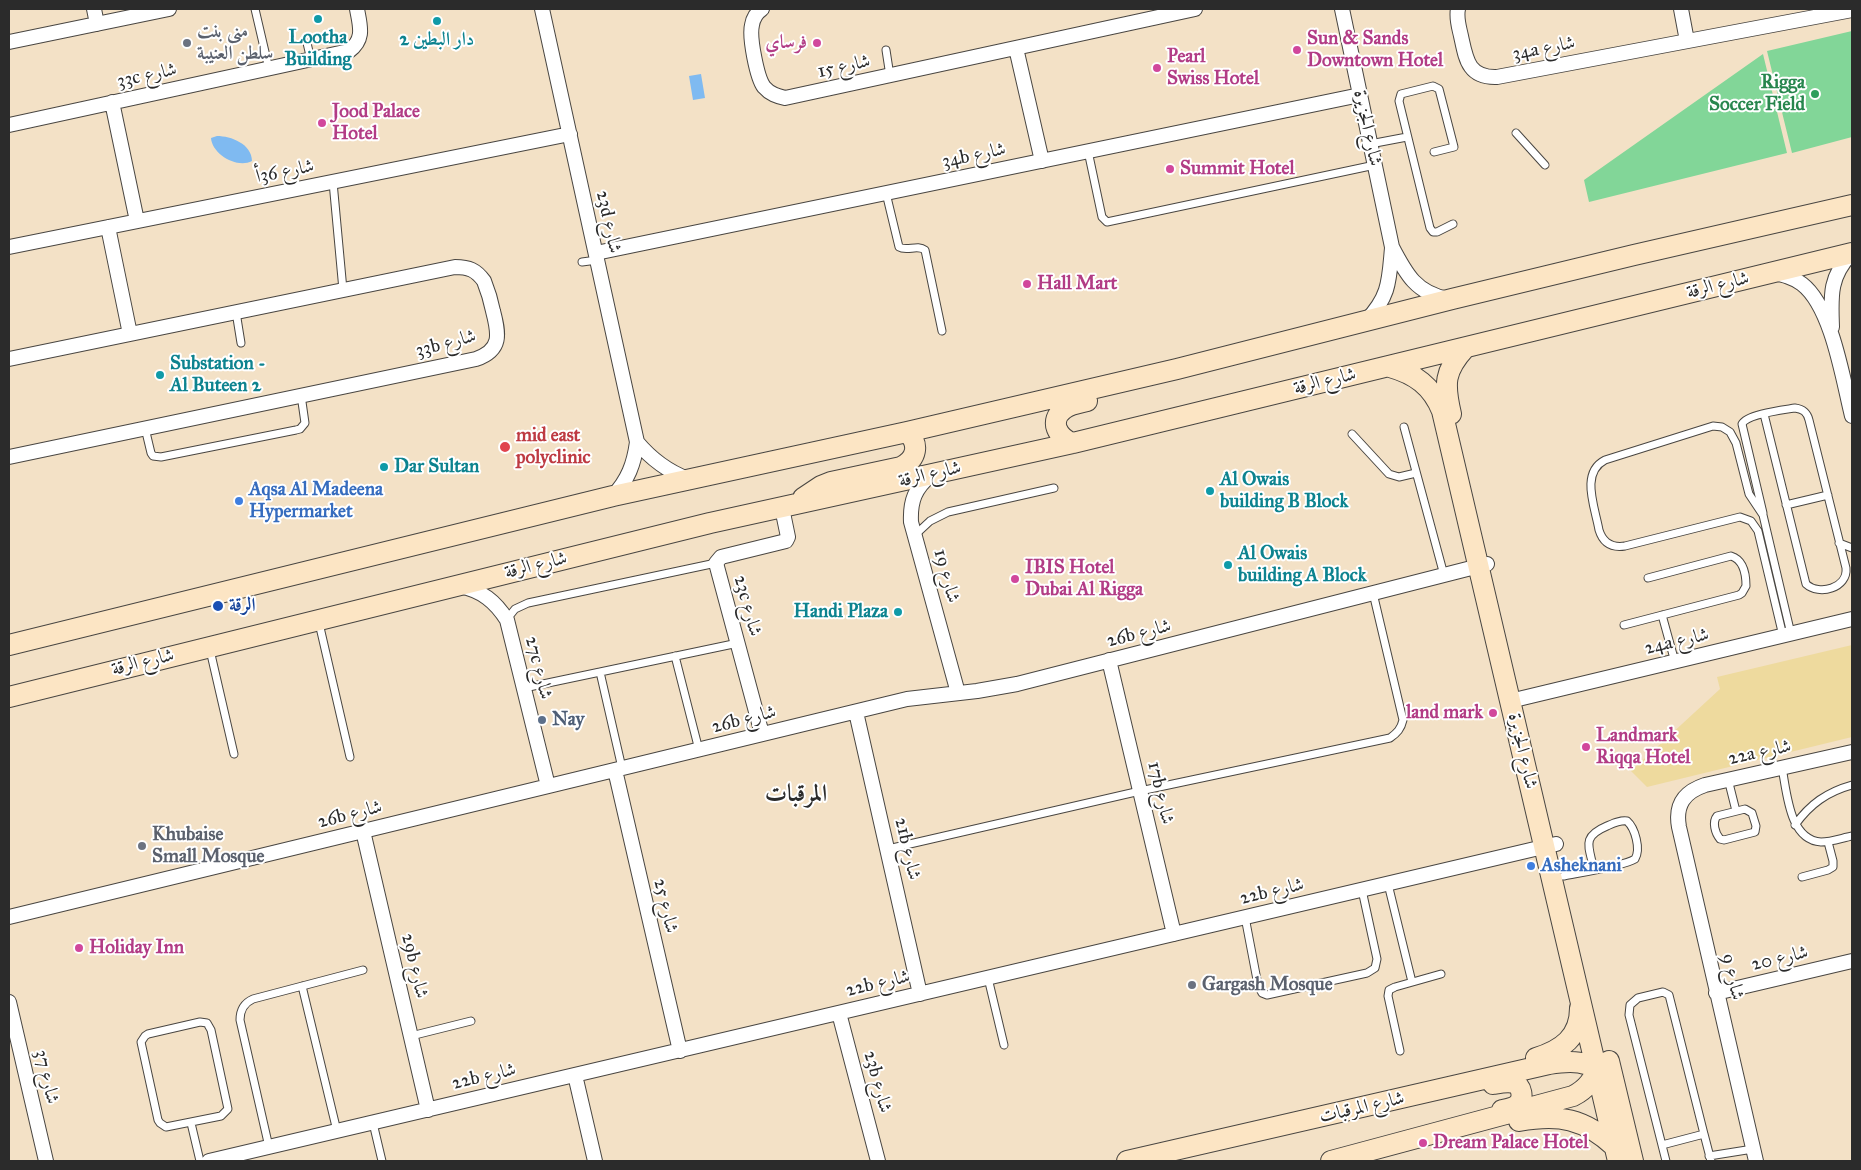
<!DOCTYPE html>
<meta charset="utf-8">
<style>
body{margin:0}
#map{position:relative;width:1861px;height:1170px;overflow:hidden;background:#f3e1c6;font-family:"IM FELL Great Primer",serif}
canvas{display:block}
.frame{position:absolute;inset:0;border:10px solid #2b2b2b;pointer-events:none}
</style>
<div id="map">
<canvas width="1861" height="1170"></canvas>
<div class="frame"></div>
</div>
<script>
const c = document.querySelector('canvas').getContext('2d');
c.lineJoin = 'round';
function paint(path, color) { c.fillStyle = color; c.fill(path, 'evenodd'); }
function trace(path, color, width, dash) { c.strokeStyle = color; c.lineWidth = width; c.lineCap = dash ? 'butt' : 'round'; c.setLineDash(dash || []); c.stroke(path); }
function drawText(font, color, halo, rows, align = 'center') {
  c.font = font + ' "IM FELL Great Primer",Amiri,serif'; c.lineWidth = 4; c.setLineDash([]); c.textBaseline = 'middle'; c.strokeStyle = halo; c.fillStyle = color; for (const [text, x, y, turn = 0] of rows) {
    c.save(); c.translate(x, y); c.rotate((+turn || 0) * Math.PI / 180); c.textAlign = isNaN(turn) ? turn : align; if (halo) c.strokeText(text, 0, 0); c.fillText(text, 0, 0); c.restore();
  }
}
const green = new Path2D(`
 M1852,31v106l-60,16 -25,-102z
 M1763,54l24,99 -198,49 -5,-22z`);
const sand = new Path2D(`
 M1852,645v92l-205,50 -16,-16 89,-82 -3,-12z`);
const water = new Path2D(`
 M701,74l4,24 -12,2 -4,-24z
 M217,136c14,0 35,8 35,25 -15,8 -40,-7 -41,-23z`);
const lane = new Path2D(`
 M255,9l14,60
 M307,43l4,17
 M886,50l4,26
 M1516,133l29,32
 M1370,144l37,-7
 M1088,151l14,66 5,5 268,-57
 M1434,152l20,-5 -15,-58 -6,-3 -32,8 -2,7 31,127 3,4h4l16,-8
 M333,182l10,108
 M886,193l13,54c8,5 18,-3 26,3l17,81
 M582,262l15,-2
 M236,312l5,31
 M1404,427l40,148
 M145,428l6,25 2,3 8,1 135,-27 4,-1 5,-6 -4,-28
 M1352,434l37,40 10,3 17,-4
 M1786,505l42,-10
 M1763,513l-21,-89c5,-10 41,-14 53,-16 8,1 12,4 14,12l37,148c2,20 -27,28 -40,16l-42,-170
 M915,535l15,-14 18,-9 106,-24
 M1839,543l13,5
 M1662,615l13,47
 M507,619l8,-10 13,-6 188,-40
 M319,623l31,134
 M1624,625l115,-30 3,-2 4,-7c0,-11 -2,-26 -15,-30l-83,22
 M1783,636l-25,-105 -7,-10 -11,-4 -115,29c-13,2 -22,-3 -26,-16 -4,-23 -19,-57 6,-70l108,-34 9,1 8,5 6,11 13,51 14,21 28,119
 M210,650l24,104
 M675,656l24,94
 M600,672l22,96
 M524,688l214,-45
 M1782,768c5,24 7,72 39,74 10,0 21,-4 31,-6
 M1728,779l8,32
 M1745,809l7,4 4,13 -1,6 -31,8 -4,-1c-5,-6 -8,-17 -3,-23z
 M1795,825c15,-21 32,-33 57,-40
 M888,849l252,-58 250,-53c7,-5 11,-9 13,-18l-30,-127
 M1564,876c15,-3 60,-10 71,-17 6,-10 0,-31 -8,-38 -7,-1 -13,2 -20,5 -26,11 -18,20 -13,44
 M1802,877l26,-7 5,-3v-6l-5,-19
 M1388,884l24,98
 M1245,917l13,68 4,8 5,2 100,-22 8,-5 2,-9 -15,-69
 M988,978l16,67
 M302,986l35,145
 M200,1022l7,1 4,7 17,79 -7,7 -55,11 -6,-4 -2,-3 -17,-78 4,-6 3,-2z
 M411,1036l60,-15
 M1400,1051l-12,-55 1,-6 6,-3 46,-13
 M191,1123l9,38
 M373,1123l9,38
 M1662,1145l42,-11 7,27
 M269,1147l-29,-127c0,-10 4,-17 13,-21l110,-29
 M1709,1156l44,-7
 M1666,1161l-37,-146 1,-10 8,-7 25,-6 6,3 35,139`);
const street = new Path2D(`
 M94,9l3,15
 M542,9l95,433c-3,22 -9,38 -24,54
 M762,9c-6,4 -9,10 -10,16 -3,12 5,53 12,62 6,7 13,9 21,11l410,-89
 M1342,9l50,238c14,27 24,46 56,52
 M1458,9c-2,9 1,18 3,27 5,23 7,42 36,41l355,-67
 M1681,9l6,32
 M9,42l160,-33
 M1016,48l26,113
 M112,102l25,119
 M9,125l340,-74c16,-12 11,-25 8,-42
 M108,227l22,107
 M9,247l561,-113
 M596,253l764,-158
 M1773,273c10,2 20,4 29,11 30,23 41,96 50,132
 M1366,321c24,-25 23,-41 26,-73
 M1832,327c-1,-30 -3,-50 19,-73
 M9,359l446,-92c14,0 21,3 29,14 4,10 7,20 9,30 6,23 9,39 -17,48l-467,98
 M637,442c15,18 30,29 51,37
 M931,475c-16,13 -21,26 -20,47l47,171
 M460,586c22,5 35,15 47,34l41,166
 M1109,660l65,274
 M1510,701l342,-82
 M856,712l64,282
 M762,734l-46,-171 5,-6 65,-16 2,-4 -6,-29
 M615,770l65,281
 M363,831l65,279
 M9,917l898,-218 70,-8 40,-7 470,-120
 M1716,993l136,-32
 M9,1002l37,159
 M839,1013l39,148
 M575,1075l20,86
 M209,1161l1347,-317
 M1756,1161l-77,-334c-4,-22 5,-35 26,-42l147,-33`);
const secondary = new Path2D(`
 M1390,367c25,7 42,19 52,44l176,750
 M1451,414c-7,-30 -7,-43 14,-66
 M1073,443c-15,-5 -25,-22 -9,-34 6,-5 15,-6 23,-8
 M803,498l18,-12 10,-4 70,-15c16,-8 19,-23 6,-35
 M9,645l604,-149 294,-64 270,-63 275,-70 182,-44 218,-50
 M9,697l701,-174 363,-80 779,-190
 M1536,1058c26,-8 44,-21 44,-50
 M1609,1061l24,100
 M1493,1084c6,-1 15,-3 21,-1 8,3 10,15 4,21 -4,4 -11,5 -16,6
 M1519,1121c40,-7 65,-3 96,26
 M1127,1161l422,-97c19,-3 43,-5 54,13
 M1331,1161l242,-65c14,-7 21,-17 26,-32`);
const markers = [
 [318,19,5,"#0f9aa8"],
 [437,21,5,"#0f9aa8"],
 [187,43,5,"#6b7280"],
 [817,43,5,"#d1479c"],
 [1297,50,5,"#d1479c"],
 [1157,68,5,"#d1479c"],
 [1815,94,5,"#2e9e5b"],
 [322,123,5,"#d1479c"],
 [1170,169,5,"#d1479c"],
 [1027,284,5,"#d1479c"],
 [160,375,5,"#0f9aa8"],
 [505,447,6,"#e0444e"],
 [384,467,5,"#0f9aa8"],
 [1210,491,5,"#0f9aa8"],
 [239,501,5,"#3f7fe0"],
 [1228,565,5,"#0f9aa8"],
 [1015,579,5,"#d1479c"],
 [218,606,6,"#1a4fb4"],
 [898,612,5,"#0f9aa8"],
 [1493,713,5,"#d1479c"],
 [542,720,5,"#5c6f8a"],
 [1586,747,5,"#d1479c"],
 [142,846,5,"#6b7280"],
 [1531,866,5,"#3f7fe0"],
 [79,948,5,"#d1479c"],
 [1192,985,5,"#6b7280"],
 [1423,1143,5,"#d1479c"]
];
const worshipNames = [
 ["منى بنت",197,32],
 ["سلطن العنيبة",197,54],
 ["Khubaise",152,835],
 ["Small Mosque",152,857],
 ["Gargash Mosque",1202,985]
];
const cultureNames = [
 ["Lootha",318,38,"center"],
 ["Building",318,60,"center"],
 ["دار البطين 2",437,40,"center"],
 ["Substation -",170,364],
 ["Al Buteen 2",170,386],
 ["Dar Sultan",394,467],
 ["Al Owais",1220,480],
 ["building B Block",1220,502],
 ["Al Owais",1238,554],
 ["building A Block",1238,576],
 ["Handi Plaza",888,612,"right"]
];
const hotelNames = [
 ["Sun & Sands",1307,39],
 ["Downtown Hotel",1307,61],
 ["فرساي",807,43,"right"],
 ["Pearl",1167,57],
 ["Swiss Hotel",1167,79],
 ["Jood Palace",332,112],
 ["Hotel",332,134],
 ["Summit Hotel",1180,169],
 ["Hall Mart",1037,284],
 ["IBIS Hotel",1025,568],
 ["Dubai Al Rigga",1025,590],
 ["land mark",1483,713,"right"],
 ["Landmark",1596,736],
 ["Riqqa Hotel",1596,758],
 ["Holiday Inn",89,948],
 ["Dream Palace Hotel",1433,1143]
];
const streetNames = [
 ["34a شارع",1544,49,-11],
 ["شارع 15",844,67,-12],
 ["33c شارع",147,76,-12],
 ["شارع الجزيرة",1367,128,78],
 ["34b شارع",974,156,-12],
 ["شارع 36أ",285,172,-11],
 ["23d شارع",608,222,78],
 ["شارع الرقة",1718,286,-14],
 ["33b شارع",446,344,-15],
 ["شارع الرقة",1325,382,-14],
 ["شارع الرقة",930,475,-13],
 ["شارع الرقة",536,566,-14],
 ["شارع 19",946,576,75],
 ["23c شارع",747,606,75],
 ["26b شارع",1139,634,-14],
 ["24a شارع",1677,642,-13],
 ["شارع الرقة",143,663,-14],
 ["27c شارع",538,668,76],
 ["26b شارع",744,720,-14],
 ["شارع الجزيرة",1522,751,77],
 ["22a شارع",1760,753,-12],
 ["17b شارع",1160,793,77],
 ["26b شارع",350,815,-14],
 ["21b شارع",907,849,77],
 ["22b شارع",1272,892,-13],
 ["شارع 25",665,906,77],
 ["شارع 20",1780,959,-13],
 ["29b شارع",414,966,77],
 ["شارع 9",1732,977,77],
 ["22b شارع",878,984,-13],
 ["شارع 37",46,1077,77],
 ["22b شارع",484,1077,-13],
 ["23b شارع",877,1082,75],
 ["شارع المرقبات",1362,1108,-13]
];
const leisureNames = [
 ["Rigga",1805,83],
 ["Soccer Field",1805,105]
];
const healthNames = [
 ["mid east",516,436],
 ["polyclinic",516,458]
];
const shopNames = [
 ["Aqsa Al Madeena",249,490],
 ["Hypermarket",249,512],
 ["Asheknani",1541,866]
];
const transitNames = [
 ["الرقة",229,606]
];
const serviceNames = [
 ["Nay",552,720]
];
const districtNames = [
 ["المرقبات",796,795]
];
paint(green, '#82d698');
paint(sand, '#eeda9e');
paint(water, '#7fbaf1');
trace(lane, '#494642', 9);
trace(street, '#494642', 16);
trace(secondary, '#494642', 22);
trace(lane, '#fff', 7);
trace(street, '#fff', 14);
trace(secondary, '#fce5c4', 20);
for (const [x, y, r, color] of markers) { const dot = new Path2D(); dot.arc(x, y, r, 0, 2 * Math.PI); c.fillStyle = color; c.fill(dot); trace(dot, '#fff', 2); }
drawText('bold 19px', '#5b616d', '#fff', worshipNames, 'left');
drawText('bold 19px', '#0d838f', '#fff', cultureNames, 'left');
drawText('bold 19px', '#b23c85', '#fff', hotelNames, 'left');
drawText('19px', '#2b2b2b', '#fff', streetNames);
drawText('bold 19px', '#27864d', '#fff', leisureNames, 'right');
drawText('bold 19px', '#be3a42', '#fff', healthNames, 'left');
drawText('bold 19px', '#366cbe', '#fff', shopNames, 'left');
drawText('bold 19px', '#164399', '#fff', transitNames, 'left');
drawText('bold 19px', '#4e5e75', '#fff', serviceNames, 'left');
drawText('bold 24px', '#2b2b2b', '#fff', districtNames);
</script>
